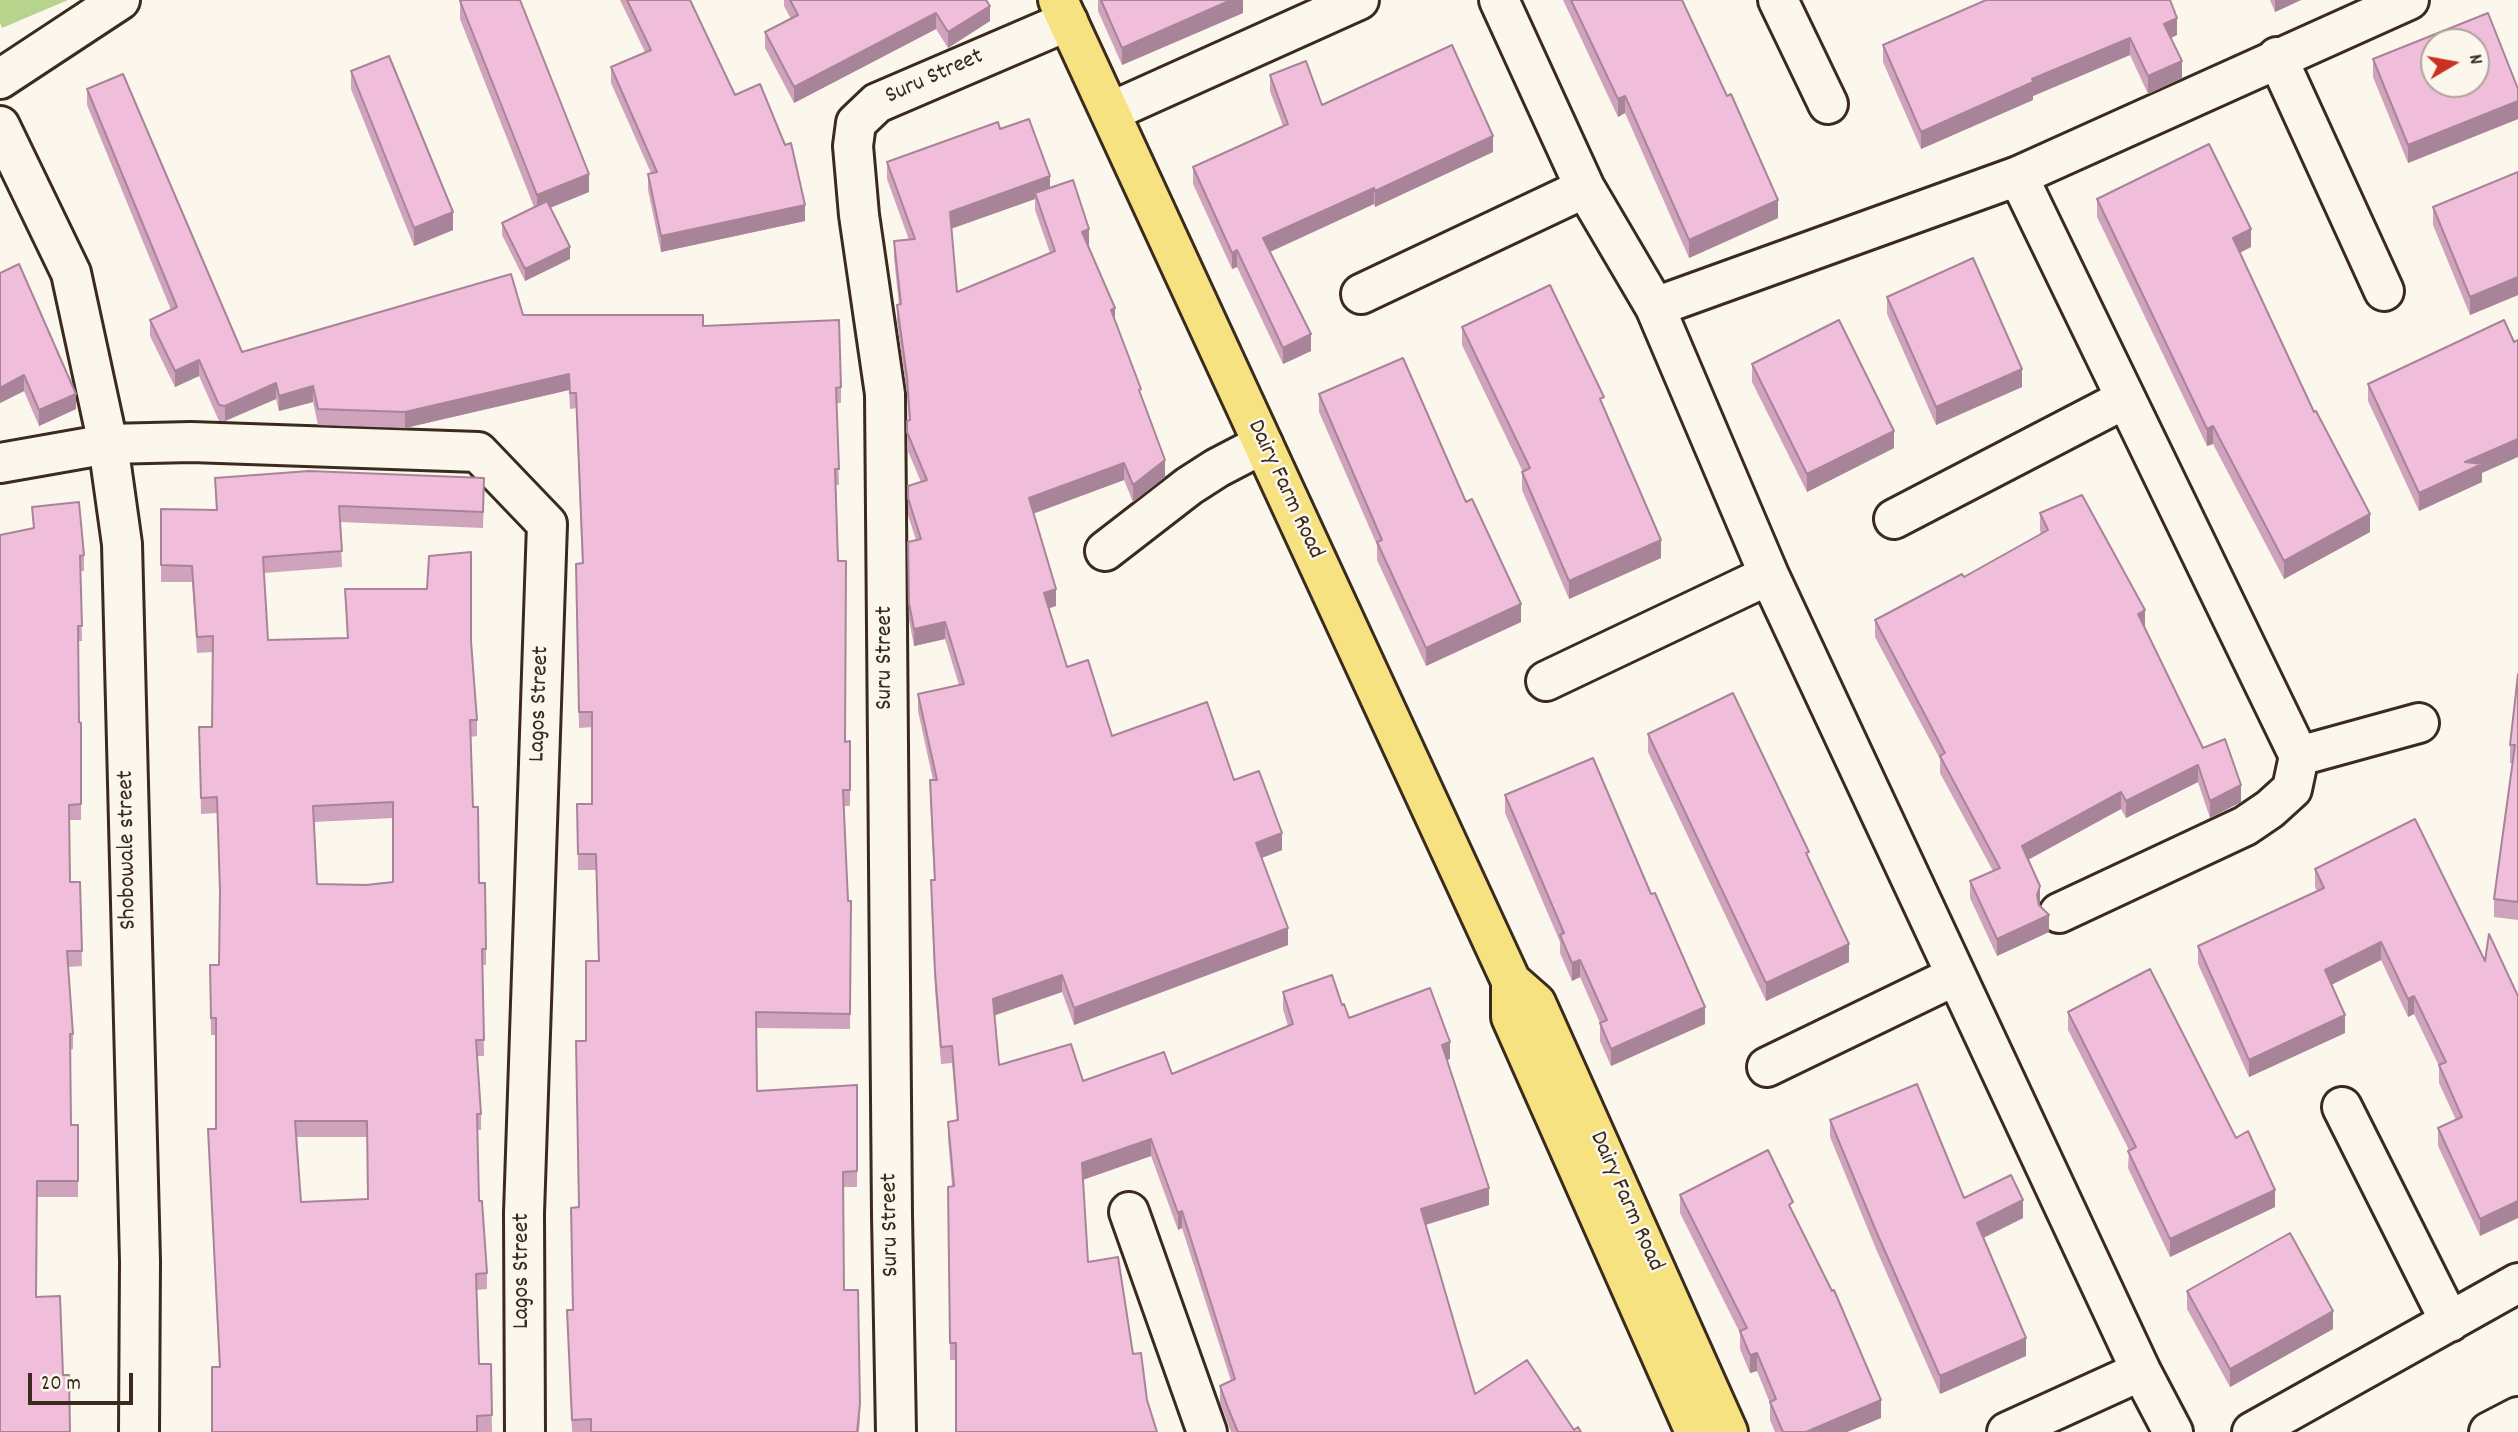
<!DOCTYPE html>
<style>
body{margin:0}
#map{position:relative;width:2518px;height:1432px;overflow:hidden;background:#fbf7ec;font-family:Dekko,sans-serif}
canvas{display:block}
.north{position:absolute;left:2420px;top:28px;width:70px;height:70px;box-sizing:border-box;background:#fbf7ec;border:2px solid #aea59a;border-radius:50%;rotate:80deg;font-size:19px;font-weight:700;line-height:28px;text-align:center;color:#3b2a1e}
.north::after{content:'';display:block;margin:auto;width:24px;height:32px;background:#c8321e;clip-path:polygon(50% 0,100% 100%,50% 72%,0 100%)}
.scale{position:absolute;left:28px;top:1373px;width:105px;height:32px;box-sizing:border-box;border:4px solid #3b2a1e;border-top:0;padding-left:9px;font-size:21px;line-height:24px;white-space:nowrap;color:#3b2a1e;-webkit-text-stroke:5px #fbf7ec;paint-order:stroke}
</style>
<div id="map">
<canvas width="2518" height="1432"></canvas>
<div class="north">N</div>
<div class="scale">20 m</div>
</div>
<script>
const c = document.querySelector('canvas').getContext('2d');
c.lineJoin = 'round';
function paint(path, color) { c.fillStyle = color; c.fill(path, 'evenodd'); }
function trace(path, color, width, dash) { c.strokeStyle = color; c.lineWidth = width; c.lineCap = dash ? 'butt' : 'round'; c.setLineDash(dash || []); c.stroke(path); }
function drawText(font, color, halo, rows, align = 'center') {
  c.font = font + ' Dekko,sans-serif'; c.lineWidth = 5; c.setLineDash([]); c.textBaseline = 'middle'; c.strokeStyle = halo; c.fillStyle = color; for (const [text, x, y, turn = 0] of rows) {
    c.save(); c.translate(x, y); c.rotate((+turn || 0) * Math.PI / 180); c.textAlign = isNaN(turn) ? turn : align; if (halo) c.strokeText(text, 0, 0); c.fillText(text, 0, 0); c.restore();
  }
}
const green = new Path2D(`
 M0,0h68l-66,28 -2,-5z`);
const minor = new Path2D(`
 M1499,0l86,188 70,119 114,268 372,796 32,61
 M1778,0l50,104
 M2277,57l107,234
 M0,79l120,-79
 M1110,112l249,-112
 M0,126l71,147 37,171 14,100 18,717 -1,171
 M2018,176l281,580 -7,33 -22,20 -25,17 -186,87
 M1361,294l224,-106
 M1655,307l363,-131 391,-176
 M0,463l108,-19 83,-2 287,10 69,72 -23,689 1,219
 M1894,519l231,-120
 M1105,551l84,-65 28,-18 46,-24
 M1546,681l223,-106
 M2299,756l120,-33
 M1767,1067l188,-91
 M2342,1107l108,215
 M1129,1212l78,220
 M896,1432l-4,-217 -7,-821 -26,-179 -6,-69 3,-23 21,-20 191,-82
 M2007,1432l134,-61
 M2252,1432l266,-149
 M2489,1432l29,-15`);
const major = new Path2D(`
 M1058,0l453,981 25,22 192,429
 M1511,981v36l184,415`);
const wall = new Path2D(`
 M620,0h70l45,95 70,126 -144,31 -13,-62v-16l3,-1 -40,-90v-16l34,-15z
 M784,0h202l4,21 -42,27 -12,-19 -142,74 -29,-55v-16l26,-13 -7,-13z
 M1098,0h145v13l-121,52 -24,-54z
 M1563,0h119l96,218 -89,40 -64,-145 -7,4z
 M2270,0h31l-26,12z
 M460,1l129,191 -39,16 20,51 -45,22 -23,-46v-12l32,-16 -74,-188z
 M2177,35l-6,3 11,40 -34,16 -18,-39 -97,41v4l-112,49 -38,-87v-17z
 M2373,59l145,30v30l-110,44 -35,-86z
 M351,71l102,159 -39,16 -63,-157z
 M1270,75l52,30 171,47 -118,55 -1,-3 -104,48 41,99 -28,13 -46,-97 -5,2 -39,-85v-17l90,-41 -13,-35z
 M87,89l155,263 281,-37 180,11 138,61v16h-4l2,82h-3l9,257 5,-1v65h-6l4,95h3l-1,128 -94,-1 1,63 100,-6v102h-14l1,103 16,130 -1,12h-287l-5,-122h6l13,-269 12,-80 -2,-91h-18l-1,-66h15v-77l-13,1 -3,-164 6,-1 -6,-155 -6,1 -1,-19 -164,38 -87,-3 -5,-23 -34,9 -3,-12 -51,22h-6l-20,-45 -24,11 -25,-51v-16l21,-10 -84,-205z
 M1000,129l50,59 39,58 52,151 24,80 -32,25 -9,-22 -91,34 23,92 -7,2 18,59 45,69 122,44 48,70 -20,8 26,87 -214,80 -12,-33 -68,23 5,50 84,16 89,-7 116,-48 -5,-17v-17l59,13 7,13 101,41 -3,1 42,145 -63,20 49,169 106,38h-350l-11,-30v-16l11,-5 -49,-153 -4,2 -27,-74 -68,24 5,82 45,92 14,46 -191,-40h-6l-2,-173 4,-1 -4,-48v-16l9,-1 -5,-58 -11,1 -6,-75 -4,-92v-17h3l-4,-83v-17h3l-15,-69v-17l41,-9 -14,-46 -31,7 -5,-26 -1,-78 8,-2 -8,-25v-29l13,-4 -14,-33v-28l2,-1 -2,-26 -10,-72v-17h2l-5,-47v-17l15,-1 -22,-61v-17zM1035,199v11l15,43 -93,39 -6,-63z
 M2518,172v123l-48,20 -37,-90v-18z
 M2097,199l154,48 -11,6 130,279 -86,47 -71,-135 -6,2 -110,-229z
 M0,273l76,136 -37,17 -15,-35 -24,12z
 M1887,297l135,90 -86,38 -49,-111z
 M1462,327l142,81 57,150 -92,41 -47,-109v-18h1l-61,-127z
 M1752,364l142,84 -87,44 -55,-110z
 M2368,384l114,89v9l-63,29 -51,-110z
 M1319,394l147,108 55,120 -95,44 -49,-106v-15l-58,-133z
 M215,478l269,16 -1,34 -143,-6 2,45 -78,6 4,67 79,-2 -2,-49 126,53 6,78v16l-7,1 3,70 6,76 7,66v16h-3l1,91h-7l4,58v16h-4l2,71 8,72v16l-11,1 3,74h12l1,68h-15l-258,-65 -11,-238h8v-94h-5l-1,-70h9l1,-62 -3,-90 -16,1 -2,-87h13l1,-75 -16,1 -5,-71h-31v-73l55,1zM393,818v64l-27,3 -49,-1 -3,-62zM297,1137h70l1,62 -67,3z
 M32,507l52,48v16h-4l2,70h-4l1,81 2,1v97h-12l1,62h10l2,84 -14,1 5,67v15l-3,1 1,75h7v72h-41l-1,100 27,78 -63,57 33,-904z
 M2040,513l105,114h-1l59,121 38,54 -31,16 -12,-36 -72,36 -5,-9 -93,51 12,43 -1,2 10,27 -52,24 -27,-58v-17l23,-10 -53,-98v-14l-65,-122v-17l89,-43 77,-43 -1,-4z
 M2518,674v246l-24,-3v-18l19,-136h-3v-18z
 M1648,734l161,124 40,104 -83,39 -118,-249z
 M1505,795l200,229 -94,42 -11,-25v-18l-20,-46 -8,4 -12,-28v-11l-55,-129z
 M2315,869l170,92 -5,275 -42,-90v-18l18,-8 -17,-37v-17l-25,-52 -6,3 -27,-57 -50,25 14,48 -96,44 -51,-113v-18l119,-55 -2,-4z
 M2068,1012l168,126 39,69 -105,50 -42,-89 1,-18 -61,-120z
 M1830,1120l134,78 59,20 -40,20 43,118 -86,38 -64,-145 -46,-112z
 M1680,1195l113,18 88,205 -34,14h-72l-5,-12v-17l-13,-32 -7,2 -10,-24v-16l-60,-120z
 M2187,1291l146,38 -103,58 -43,-78z`);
const shadedWall = new Path2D(`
 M1231,0h12v13l-121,52v-17z
 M2275,0h26l-26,12z
 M990,6v15l-42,27v-16z
 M936,13v16l-142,74v-16z
 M2177,18v17l-13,6v-17z
 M2130,38v17l-97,41v4l-112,49v-17l111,-53z
 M2182,61v17l-34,16v-18z
 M1625,96v17l-7,4v-18z
 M2518,101v18l-110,44v-18z
 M1493,136v16l-118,55v-16z
 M589,174v18l-52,21v-18z
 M1050,176v17h-15v6l-85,30v-17z
 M1374,188v16l-111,51v-17z
 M1778,200v18l-89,40v-18z
 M805,205v16l-144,31v-16z
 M453,212v18l-39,16v-18z
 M1089,229v17l-7,3v-17z
 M2251,229v18l-18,9v-18z
 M570,247v12l-45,22v-12z
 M1237,250v17l-5,2v-16z
 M2518,277v18l-48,20v-18z
 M1115,308v17l-4,-15z
 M1311,334v17l-28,13v-16z
 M199,360v16l-24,11v-16z
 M2022,369v18l-86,38v-18z
 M569,374v16l-164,38v-16z
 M24,375v16l-24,12v-15z
 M276,383v16l-51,22v-15z
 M313,386v16l-34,9v-15z
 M76,394v15l-37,17v-16z
 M2213,426v18l-6,2v-17z
 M1894,431v17l-87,44v-18z
 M2518,439v18l-36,16v9l-63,29v-18l46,-31z
 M1165,460v17l-32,25v-17z
 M1124,463v17l-95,35v-17z
 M2370,514v18l-86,47v-18z
 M1661,540v18l-92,41v-18z
 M1056,589v17l-12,4v-17z
 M1521,604v18l-95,44v-18z
 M2145,610v17l-7,4v-17z
 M945,622v17l-31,7v-17z
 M2198,765v17l-72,36v-17z
 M2241,785v17l-31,16v-17z
 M2121,792v17l-99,54v-17z
 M1282,833v17l-26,10v-17z
 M2040,886v17l-3,9v-17z
 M2049,915v17l-52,24v-17z
 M1288,928v17l-214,80v-17z
 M2381,942v18l-56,28v-18z
 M1849,944v18l-83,39v-18z
 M1580,960v17l-8,4v-18z
 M1062,975v17l-69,24v-17z
 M2414,996v18l-6,3v-18z
 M1705,1007v17l-94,42v-17z
 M2345,1015v18l-96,44v-17z
 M1450,1042v17l-8,3v-17z
 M1151,1139v17l-69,24v-17z
 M1489,1188v17l-68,21v-17z
 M2275,1190v17l-105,50v-18z
 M2023,1200v18l-46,23v-18z
 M2518,1201v17l-38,18v-17z
 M1182,1211v17l-4,2v-17z
 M2333,1311v18l-103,58v-18z
 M2026,1338v18l-86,38v-18z
 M1757,1353v18l-7,2v-18z
 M1881,1400v18l-34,14h-41z`);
const building = new Path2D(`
 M463,0h57l69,174 -52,21 -77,-194z
 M627,0h63l45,95 25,-11 25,61 6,-2 14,62 -144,31 -13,-62 9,-2 -46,-105 40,-17z
 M790,0h196l4,6 -42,26 -12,-19 -142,74 -29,-55 33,-17z
 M1101,0h130l-109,48z
 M1571,0h111l45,96 4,-2 47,106 -89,40 -64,-144 -7,3z
 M1986,0h184l7,18 -13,6 18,37 -34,15 -18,-38 -98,41 1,3 -112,50 -38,-87z
 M2488,13l30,76v12l-110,44 -35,-86zM2434,42h42v42h-42z
 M1452,45l41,91 -118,55 -1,-3 -111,50 48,96 -28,14 -46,-98 -5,3 -39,-86 95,-43 -18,-49 36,-14 16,44z
 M389,56l64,156 -39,16 -63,-157z
 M123,74l119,278 269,-78 12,41h180v11l136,-6 2,67 -5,1 3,81h-4l3,92h8l-1,181 5,-1v49h-7l5,111h3l-1,113 -94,-2 1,79 100,-6v86l-14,1 1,118h14l2,114 -3,28h-266v-13l-19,1 -5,-110h6l-2,-102 8,-1 -3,-166h10v-80h13l-3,-107h-18l-1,-50h15v-92h-13l-3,-148 7,-1 -7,-170h-6l-1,-19 -164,38 -87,-3 -5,-23 -34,10 -3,-13 -51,23 -6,-1 -20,-45 -24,11 -25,-51 27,-13 -90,-218z
 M1029,119l21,57 -100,36 7,80 98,-41 -20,-58 38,-13 16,49 -7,3 33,76 -4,2 30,79 -2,1 26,70 -32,25 -9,-22 -95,35 27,91 -12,4 23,74 21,-7 24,76 95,-34 27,78 25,-9 23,62 -26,10 32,85 -214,80 -12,-33 -69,24 6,66 72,-21 12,37 81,-29 8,22 121,-50 -10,-32 49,-17 10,30 2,-1 5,14 81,-30 20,54 -8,3 47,143 -68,21 54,185 52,-34 47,70 4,-3 3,5h-343l-10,-24 -8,-22 15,-7 -53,-168 -4,2 -27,-74 -69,24 6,99 30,-5 15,97 8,-1 6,47 10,32h-201v-89h-6l-2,-156 6,-1 -6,-64 10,-2 -6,-74 -11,1 -6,-75 -4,-92h4l-5,-100h7l-19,-86 46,-10 -19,-62 -31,7 -5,-26 -1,-61 13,-3 -13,-41v-12l19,-6 -20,-48v-11l3,-1 -3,-43 -10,-72 4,-1 -7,-63 21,-2 -28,-77 111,-40 2,7z
 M2209,144l42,85 -18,9 81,174 2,-1 54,103 -86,47 -71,-135 -6,3 -110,-230z
 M2518,172v105l-48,20 -37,-90z
 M547,201l23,46 -45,22 -23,-46z
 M1973,258l49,111 -86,38 -49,-110z
 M19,264l57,130 -37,16 -15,-35 -24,13v-115z
 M1550,285l54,112 -4,2 61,141 -92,41 -47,-109 8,-4 -68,-141z
 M1839,320l55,111 -87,43 -55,-110z
 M2504,320l10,22 4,-2v99l-53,23 17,2 -63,29 -51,-109z
 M1403,358l63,144 6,-3 49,105 -95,44 -49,-106 5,-2 -63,-146z
 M309,471l175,7 -1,34 -144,-6 3,45 -79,6 5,83 80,-2 -3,-49h82l2,-33 42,-4v89l6,79h-7l3,87h5l1,76h6l1,66h-4l2,91h-8l5,74h-4l2,87h3l5,72 -11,1 3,90h12l1,51 -15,1v16h-265v-65h8l-12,-238h8v-111h-5l-1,-53h9l1,-73 -3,-95 -16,1 -2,-71h13l1,-91 -16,1 -5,-71 -31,-1v-56l56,1 -2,-32zM393,802v80l-27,3 -49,-1 -4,-78zM295,1121h72l1,78 -67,3z
 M2082,495l63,115 -7,4 65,134 22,-9 16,46 -31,16 -12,-36 -72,36 -5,-9 -99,54 18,40 -3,9 2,10 10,10 -52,24 -27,-58 30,-13 -60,-112 5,-3 -70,-133 87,-46 2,3 84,-47 -8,-17z
 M79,502l5,53 -4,1 2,70h-4l1,96 2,1v81l-12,1 1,77h10l2,69h-15l6,83h-3l1,91h7v56h-41l-1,116 24,-1 3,79h6l1,57h-70v-897l34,-7 -2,-21z
 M2518,674v228l-24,-3 21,-154h-5z
 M1733,693l76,159 -3,1 43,91 -83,39 -118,-249z
 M1593,758l58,136 4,-1 50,114 -94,42 -11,-26 7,-3 -27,-60 -8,3 -12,-28 4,-2 -59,-138z
 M2415,819l70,142 4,-27 29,62v205l-38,18 -42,-91 24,-11 -23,-52 7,-3 -32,-66 -6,3 -27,-57 -56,28 20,45 -96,45 -51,-114 126,-58 -9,-19z
 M2150,969l86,169 12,-7 27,59 -105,49 -42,-88 8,-4 -68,-135z
 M1917,1084l47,114 47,-23 12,25 -46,23 49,115 -86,38 -64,-145 -46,-111z
 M1768,1150l25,52 -4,3 43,86 2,-1 47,110 -75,32h-23l-13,-30 6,-3 -19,-46 -7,2 -10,-24 7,-3 -67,-133z
 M2290,1233l43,78 -103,58 -43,-78z`);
const streetNames = [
 ["Suru Street",935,78,-24],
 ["Dairy Farm Road",1284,490,65],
 ["Suru Street",887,658,-90],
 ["Lagos Street",541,704,-88],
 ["Shobowale street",129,850,-91],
 ["Dairy Farm Road",1625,1202,66],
 ["Suru Street",892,1225,-91],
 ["Lagos Street",524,1271,-90]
];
paint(green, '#b8d48c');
trace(minor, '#3b2a1e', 44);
trace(major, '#3b2a1e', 44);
trace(minor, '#fbf7ec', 38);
trace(major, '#f7e281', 38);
paint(wall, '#cea3bb');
paint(shadedWall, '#a88499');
paint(building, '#f0bdda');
trace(building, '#a88499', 2);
drawText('24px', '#3b2a1e', '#fbf7ec', streetNames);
</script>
